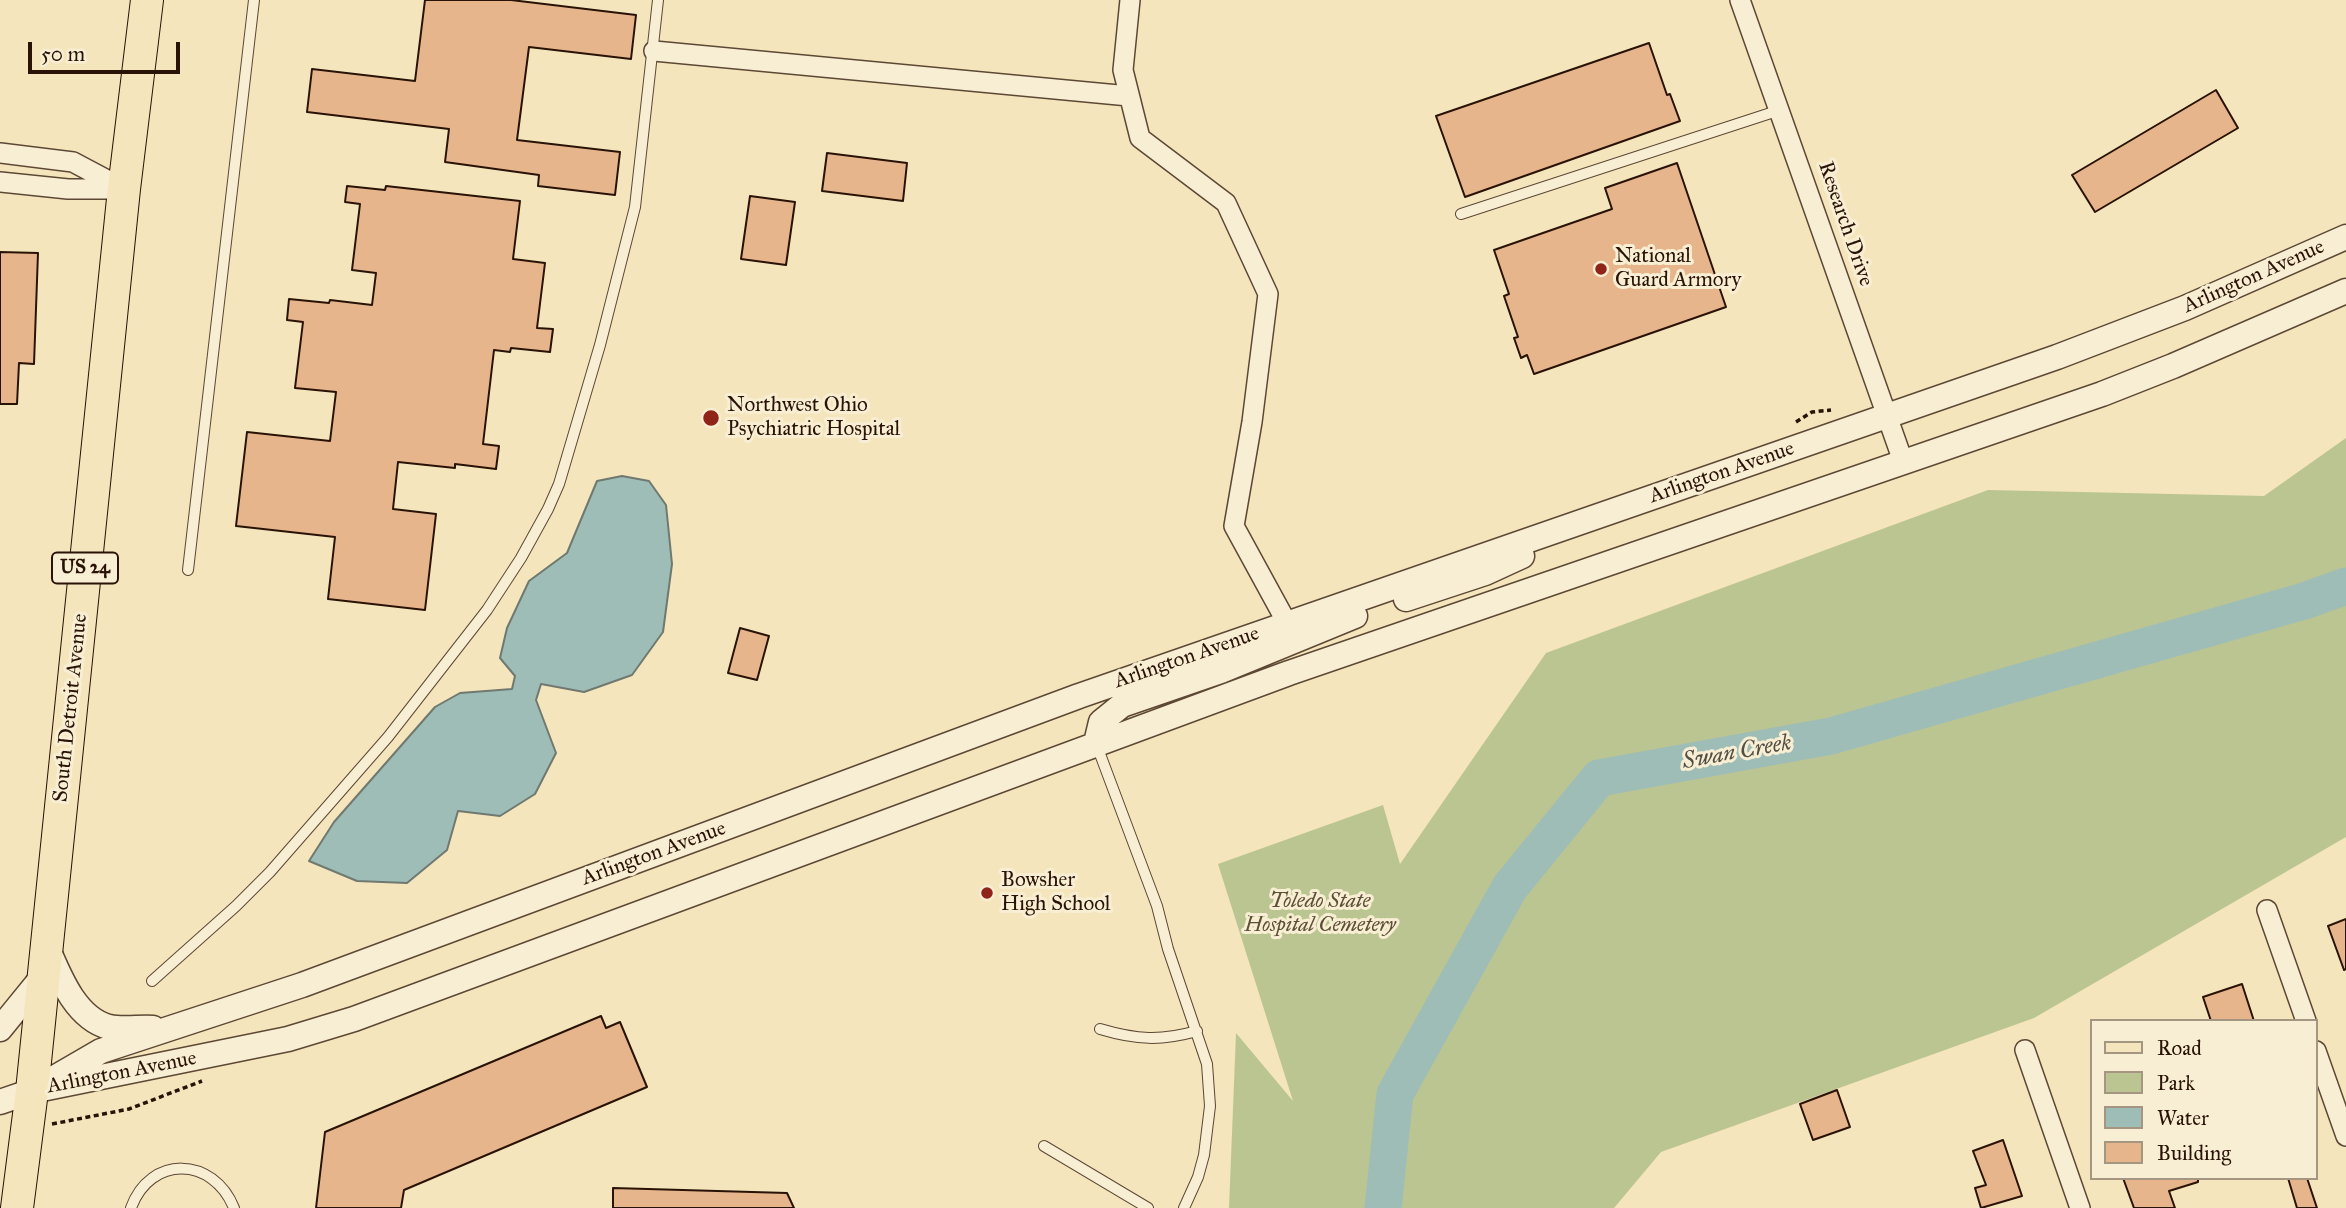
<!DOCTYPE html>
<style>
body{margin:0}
#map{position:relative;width:2346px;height:1208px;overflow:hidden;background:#f5e5bc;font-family:"IM FELL Great Primer",serif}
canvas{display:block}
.legend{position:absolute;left:2090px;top:1019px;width:228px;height:161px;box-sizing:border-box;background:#f8eed3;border:2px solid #a59681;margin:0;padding:9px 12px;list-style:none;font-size:21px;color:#291306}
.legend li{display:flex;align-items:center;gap:14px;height:35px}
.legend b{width:35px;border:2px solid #a59681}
.scale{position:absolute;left:28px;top:42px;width:152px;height:32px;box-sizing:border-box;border:4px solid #291306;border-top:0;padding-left:9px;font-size:21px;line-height:24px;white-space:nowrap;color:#291306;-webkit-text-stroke:5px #f8eed3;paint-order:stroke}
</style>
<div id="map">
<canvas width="2346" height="1208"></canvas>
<ul class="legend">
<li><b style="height:9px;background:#f5e5bc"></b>Road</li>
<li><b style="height:19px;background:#bbc591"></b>Park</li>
<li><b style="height:19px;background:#9ebdb7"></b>Water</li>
<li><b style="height:19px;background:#e7b58c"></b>Building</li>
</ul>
<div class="scale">50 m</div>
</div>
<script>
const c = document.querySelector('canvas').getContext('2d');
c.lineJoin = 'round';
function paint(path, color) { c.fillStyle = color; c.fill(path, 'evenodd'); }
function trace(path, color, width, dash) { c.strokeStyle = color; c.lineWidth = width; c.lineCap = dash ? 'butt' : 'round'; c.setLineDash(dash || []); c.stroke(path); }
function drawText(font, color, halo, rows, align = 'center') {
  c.font = font + ' "IM FELL Great Primer",serif'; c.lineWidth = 6; c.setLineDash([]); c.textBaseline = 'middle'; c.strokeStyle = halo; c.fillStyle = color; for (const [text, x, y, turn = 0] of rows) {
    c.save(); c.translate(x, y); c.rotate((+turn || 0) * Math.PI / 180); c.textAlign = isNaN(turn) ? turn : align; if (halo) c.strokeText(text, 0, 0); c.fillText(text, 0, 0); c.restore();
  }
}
const green = new Path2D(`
 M2346,438v399l-312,181 -373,134 -47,56h-385l7,-175 57,68 -75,-237 165,-59 17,59 146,-211 442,-163 276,6z`);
const water = new Path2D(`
 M622,476l27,5 17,24 6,59 -9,68 -31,43 -48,17 -43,-8 -5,16 20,53 -21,41 -35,22 -42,-5 -11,39 -40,33 -50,-2 -48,-20 25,-39 101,-115 25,-14 52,-4 3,-13 -15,-18 7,-30 22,-47 38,-28 30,-72z`);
const river = new Path2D(`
 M1383,1208l12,-114 115,-207 89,-109 232,-42 473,-135 42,-15`);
const building = new Path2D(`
 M425,0h86l125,15 -5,44 -102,-12 -12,93 103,12 -5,43 -77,-9 1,-11 -94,-13 4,-33 -142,-17 5,-43 103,12z
 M1649,43l18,52 3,-1 10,27 -215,76 -29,-81z
 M2216,90l22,38 -143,84 -23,-37z
 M827,153l80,10 -4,38 -81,-10z
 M1677,163l49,144 -192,67 -7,-19 -6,3 -7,-20 4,-1 -14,-41 5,-2 -15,-44 118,-41 -7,-21z
 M347,186l38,4 1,-4 134,15 -7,58 32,4 -8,65 16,1 -3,23 -39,-4 -1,4 -16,-2 -11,94 16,2 -3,23 -41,-5v4l-57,-6 -5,47 43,5 -11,96 -97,-11 7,-62 -99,-11 11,-94 83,9 6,-49 -41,-4 8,-66 -16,-2 2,-21 40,4 1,-3 42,5 4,-32 -24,-3 8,-66 -15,-2z
 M750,196l45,6 -9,63 -45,-6z
 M0,252l38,1 -4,111 -15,-1 -2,41h-17z
 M740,628l29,8 -12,44 -29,-7z
 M2346,919v50l-2,1 -16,-44z
 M2242,984l12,37h-43l-8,-24z
 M601,1016l5,12 14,-6 27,65 -243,103 -3,18h-85l9,-76z
 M1837,1090l13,37 -37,13 -13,-36z
 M2003,1140l19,56 -41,12 -6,-20 11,-3 -13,-34z
 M2123,1178h75v4l-29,9 6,17h-41z
 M2288,1178h19l10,30h-20z
 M613,1188l174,5 7,15h-181z`);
const path = new Path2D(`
 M1796,422l16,-10 19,-2
 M52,1124l77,-15 73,-28`);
const service = new Path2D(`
 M1461,214l319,-104
 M188,570l66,-570
 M1097,746l60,160 11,43 39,115 3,42 -6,49 -6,22 -14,31
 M152,981l84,-75 34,-34 118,-135 99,-127 34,-52 27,-49 11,-25 41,-139 35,-138 23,-207
 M1100,1029c37,11 61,12 97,2
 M1044,1146l104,62
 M131,1208c19,-53 82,-52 103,0`);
const minor = new Path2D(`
 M1130,0l-7,70 17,68 86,65 42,91 -16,128 -18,104 53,97
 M1740,0l164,464
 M654,51l475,45
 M0,153l73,9 51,27
 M0,182l68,7h51
 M2267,910l39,111
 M2025,1050l55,158
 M2316,1051l30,85`);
const tertiary = new Path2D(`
 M1406,599l79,-26 37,-17
 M1096,743l5,-21 21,-17 99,-34 134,-55
 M47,947c12,28 28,71 62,80 13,3 31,0 44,1
 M0,1029l44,-54
 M51,1080l50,-29 201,-66 777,-289 978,-339 128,-49 161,-71
 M0,1102l32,-11 256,-52 66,-20 935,-346 813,-279 71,-28 173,-75`);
const primary = new Path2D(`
 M17,1208l15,-117 92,-902 23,-189`);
const markers = [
 [1601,269,7,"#8f2418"],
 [711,418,9,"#8f2418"],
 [987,893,7,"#8f2418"]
];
const shields = [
 [85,568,66]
];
const shieldNames = [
 ["US 24",85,568]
];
const streetNames = [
 ["Research Drive",1845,224,71],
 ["Arlington Avenue",2254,277,-24],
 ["Arlington Avenue",1722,473,-19],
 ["Arlington Avenue",1187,658,-19],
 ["South Detroit Avenue",71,708,-84],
 ["Arlington Avenue",654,854,-20],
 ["Arlington Avenue",122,1073,-11]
];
const poiNames = [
 ["National",1615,257],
 ["Guard Armory",1615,281],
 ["Northwest Ohio",727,406],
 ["Psychiatric Hospital",727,430],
 ["Bowsher",1001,881],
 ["High School",1001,905]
];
const parkNames = [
 ["Toledo State",1320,902],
 ["Hospital Cemetery",1320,926]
];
const waterNames = [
 ["Swan Creek",1737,753,-10]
];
paint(green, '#bbc591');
paint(water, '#9ebdb7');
trace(water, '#6f7970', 2);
trace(river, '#9ebdb7', 37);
paint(building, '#e7b58c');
trace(building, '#291306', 2);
trace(service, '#5c4834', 12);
trace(minor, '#5c4834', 22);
trace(tertiary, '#5c4834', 27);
trace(primary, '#291306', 34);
trace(path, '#291306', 3.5, [5, 3.5]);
trace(service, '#f8eed3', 10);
trace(minor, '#f8eed3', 19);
trace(tertiary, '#f8eed3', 24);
trace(primary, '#f5e5bc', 32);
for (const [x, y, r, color] of markers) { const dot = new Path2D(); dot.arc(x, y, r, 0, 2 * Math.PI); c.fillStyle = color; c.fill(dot); trace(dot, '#f8eed3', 2.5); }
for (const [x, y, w] of shields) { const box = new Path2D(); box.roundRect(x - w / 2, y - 15.5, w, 31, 5); c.fillStyle = '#f8eed3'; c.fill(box); trace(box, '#291306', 2); }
drawText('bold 19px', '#291306', null, shieldNames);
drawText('21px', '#291306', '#f8eed3', streetNames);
drawText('21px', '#291306', '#f8eed3', poiNames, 'left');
drawText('italic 21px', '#5c5137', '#f8eed3', parkNames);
drawText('italic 23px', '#524e44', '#f8eed3', waterNames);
</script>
